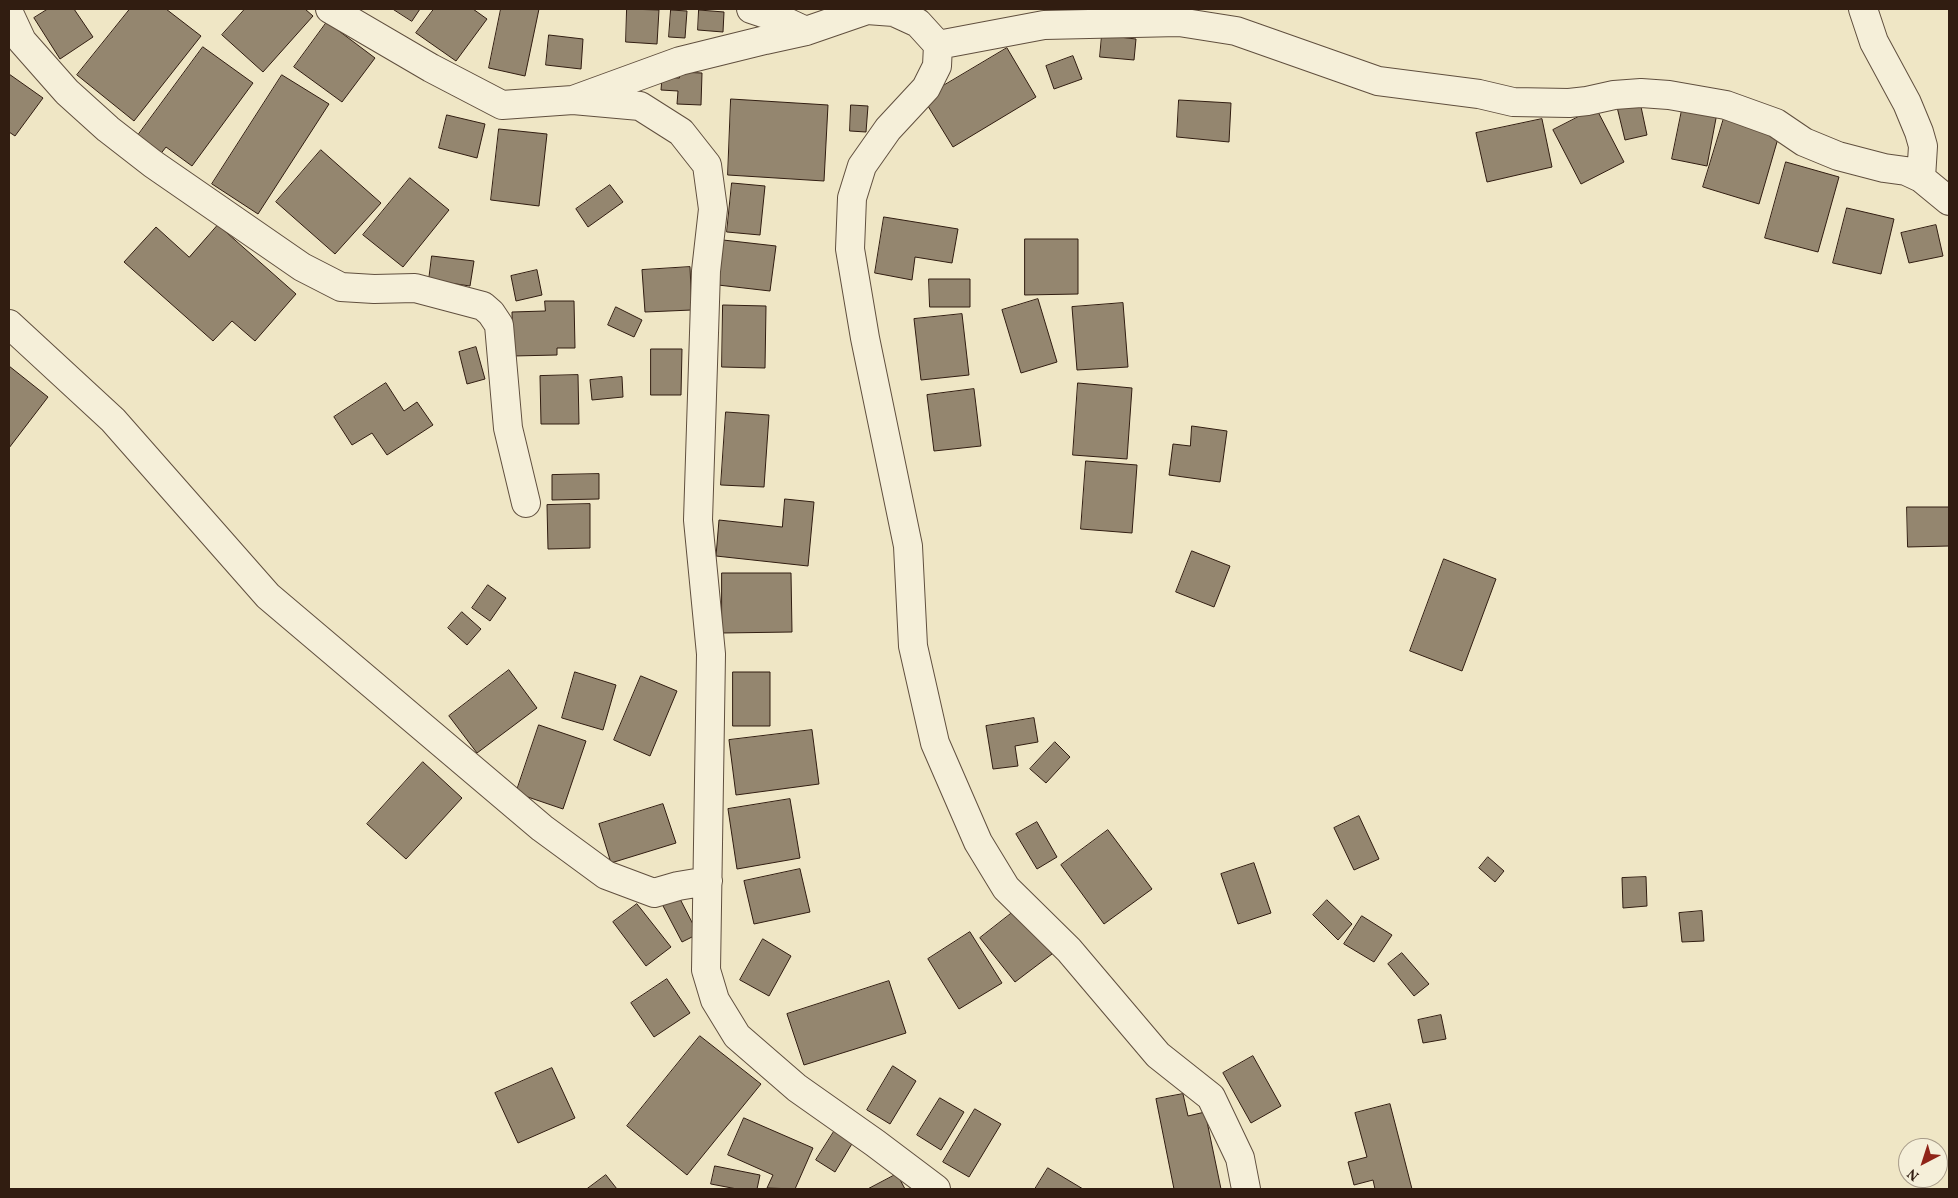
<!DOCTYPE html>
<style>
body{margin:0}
#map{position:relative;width:1958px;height:1198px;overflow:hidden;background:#efe6c5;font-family:Vollkorn,serif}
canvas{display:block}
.frame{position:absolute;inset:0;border:10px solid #311d11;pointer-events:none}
.north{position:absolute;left:1898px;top:1138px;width:50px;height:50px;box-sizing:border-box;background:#f5efd9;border:1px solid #a79b89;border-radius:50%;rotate:220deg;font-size:14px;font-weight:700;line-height:20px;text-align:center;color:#311d11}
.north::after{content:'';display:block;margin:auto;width:18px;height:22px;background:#8f2418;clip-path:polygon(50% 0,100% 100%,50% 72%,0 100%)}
</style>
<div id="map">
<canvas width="1958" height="1198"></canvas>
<div class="frame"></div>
<div class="north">N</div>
</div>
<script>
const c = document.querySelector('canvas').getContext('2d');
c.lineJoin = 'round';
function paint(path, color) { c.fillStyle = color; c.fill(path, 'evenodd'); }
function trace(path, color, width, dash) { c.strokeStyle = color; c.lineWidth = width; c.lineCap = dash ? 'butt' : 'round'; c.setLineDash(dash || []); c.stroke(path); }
const building = new Path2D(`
 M48,9h26l19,28 -33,22 -26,-41z
 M130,9h36l35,27 -67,85 -57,-46z
 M245,9h60l8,7 -50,56 -41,-37z
 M393,9h27l-8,12z
 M434,9h39l14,10 -31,42 -40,-28z
 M501,9h38l-14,67 -36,-8z
 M627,9l32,1 -2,34 -31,-2z
 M671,10l16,1 -2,27 -16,-1z
 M699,10l25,2 -1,20 -25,-2z
 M327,22l48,36 -33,44 -48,-35z
 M549,35l34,4 -2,30 -35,-4z
 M1102,35l34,4 -2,21 -34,-3z
 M203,47l50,36 -61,83 -26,-19 -7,9 -23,-18z
 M1007,48l29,49 -83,50 -30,-49z
 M1073,56l9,23 -28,10 -8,-23z
 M679,72l23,1 -1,32 -24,-1 1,-13 -17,-1 1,-13 17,1z
 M9,74l34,24 -28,38 -6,-4z
 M282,75l47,29 -71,110 -46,-30z
 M731,99l97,6 -4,76 -96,-6z
 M1179,100l52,3 -2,39 -52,-5z
 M1640,102l7,33 -22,5 -8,-33z
 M851,105l17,1 -2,26 -16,-1z
 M1683,105l34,8 -10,53 -35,-7z
 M1596,108l28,54 -43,22 -28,-54z
 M447,115l38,9 -8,34 -38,-10z
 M1724,118l55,17 -20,69 -56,-17z
 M1542,119l10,48 -65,15 -11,-49z
 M499,129l48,5 -8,72 -48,-6z
 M321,150l60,53 -46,51 -59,-52z
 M1786,162l53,15 -21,75 -53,-14z
 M410,178l39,32 -46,57 -40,-32z
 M732,183l33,3 -5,49 -33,-3z
 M610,185l13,17 -35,25 -12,-18z
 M1847,208l47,11 -13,55 -48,-11z
 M884,217l74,12 -6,34 -37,-6 -3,23 -37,-7z
 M218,225l78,69 -41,47 -23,-20 -19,20 -89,-79 32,-35 33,30z
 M1936,225l7,31 -34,7 -8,-30z
 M1025,239h53v55l-53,1z
 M723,240l53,6 -6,45 -52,-6z
 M432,256l42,5 -4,25 -41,-6z
 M690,267l2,43 -47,2 -3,-42z
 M537,270l5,25 -26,6 -5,-25z
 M929,279h41v28h-40z
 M1038,299l19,63 -36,11 -19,-63z
 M545,301h29l1,47h-18v7l-44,1 -1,-44 33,-1z
 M1123,303l5,64 -51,3 -5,-63z
 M723,305l43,1 -1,62 -43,-1z
 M616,307l26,13 -8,17 -26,-12z
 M962,314l7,61 -48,5 -7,-61z
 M476,347l9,32 -18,5 -8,-32z
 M651,349h31l-1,46h-30z
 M9,366l39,31 -39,51z
 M578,375l1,49h-38l-1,-48z
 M622,377l1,20 -31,3 -2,-20z
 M386,383l18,28 13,-9 16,23 -46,30 -15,-22 -20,12 -18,-28z
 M1078,383l54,5 -5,71 -54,-4z
 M974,389l7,57 -47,5 -7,-56z
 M726,412l43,3 -5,72 -43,-2z
 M1192,426l35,5 -7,51 -51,-7 4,-31 17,2z
 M1086,461l51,4 -5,68 -51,-4z
 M599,474v25l-47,1v-25z
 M785,499l29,3 -6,64 -92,-10 3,-36 63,7z
 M590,504v44l-42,1 -1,-44z
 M1907,507h42v39l-41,1z
 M1192,551l38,15 -16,41 -38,-15z
 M1444,559l52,20 -34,92 -52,-20z
 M722,573h69l1,59 -70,1z
 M488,585l18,13 -16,23 -18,-13z
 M462,612l19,17 -14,16 -19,-17z
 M509,670l28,38 -60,45 -28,-37z
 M575,672l41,13 -13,45 -41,-12z
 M733,672h37v54h-37z
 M641,676l36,15 -27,65 -36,-16z
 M1034,718l4,24 -23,4 3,20 -25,3 -7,-43z
 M539,725l47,16 -23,68 -47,-16z
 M812,730l7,54 -83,11 -7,-55z
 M1055,742l15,15 -24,26 -16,-14z
 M423,762l39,36 -56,61 -39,-35z
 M790,799l10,59 -63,11 -9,-60z
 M663,804l13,39 -65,20 -12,-39z
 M1359,816l20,43 -25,11 -20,-42z
 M1037,822l20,35 -20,12 -21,-35z
 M1108,830l44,59 -48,35 -43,-59z
 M1488,857l16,14 -9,11 -16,-14z
 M1254,863l17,50 -33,11 -17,-50z
 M800,869l10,43 -56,12 -10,-43z
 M1646,877l1,29 -24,2 -1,-30z
 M678,895l20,39 -16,8 -20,-38z
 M1327,900l25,24 -14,16 -25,-25z
 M637,904l34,43 -25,19 -33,-44z
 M1017,909l35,45 -37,28 -35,-44z
 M1702,911l2,30 -22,1 -3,-29z
 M1362,916l30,19 -18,27 -30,-18z
 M970,932l32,51 -43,26 -31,-50z
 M763,939l28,17 -22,40 -29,-16z
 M1402,953l27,31 -15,12 -26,-32z
 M667,979l23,34 -36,24 -23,-34z
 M889,981l17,52 -102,32 -17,-51z
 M1441,1015l5,24 -23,4 -5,-23z
 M700,1036l61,48 -74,91 -60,-49z
 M1253,1056l28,50 -30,17 -28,-50z
 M893,1066l23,15 -26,43 -23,-14z
 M552,1068l23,50 -57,25 -23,-50z
 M1183,1094l5,22 17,-4 16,77h-47l-18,-90z
 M940,1098l24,14 -23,38 -24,-15z
 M1390,1104l22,85h-37l-2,-9 -19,5 -6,-23 19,-5 -12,-44z
 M975,1109l26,15 -32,53 -26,-15z
 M744,1118l69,30 -18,41 -28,-1 6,-13 -45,-20z
 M835,1130l18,12 -18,30 -19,-12z
 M715,1166l45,9 -3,14h-20l-26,-5z
 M1048,1168l35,21h-48z
 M897,1174l8,15h-37z
 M606,1175l11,14h-30z`);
const street = new Path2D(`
 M330,9l101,59 71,37 71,-5 67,6 41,26 26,33 6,44 -7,62 -8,249 13,134 -5,316 9,30 22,36 60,52 78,55 61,46
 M751,9l27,9 28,13
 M1863,9l11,33 33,61 12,29 4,14 -2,32
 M9,13l13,28 45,51 41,37 45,35 149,103 39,20 33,2 41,-1 68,18 8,7 8,12 9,103 18,75
 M938,45l106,-20 135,-3 57,9 142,50 101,13 34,8 56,1 18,-2 27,-6 27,-2 28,2 57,10 50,18 28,19 34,14 46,12 22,3 15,7 28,23
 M573,100l107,-39 85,-21 41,-9 61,-21 27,2 24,11 20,22 -1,21 -11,22 -38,41 -26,37 -10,32 -2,51 15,89 43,208 5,100 22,97 43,99 28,46 63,62 89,105 53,42 29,61 6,31
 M9,324l104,96 155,176 274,232 64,47 48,18 24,-7 30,-5`);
paint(building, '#94866f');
trace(building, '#311d11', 1);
trace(street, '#604f3e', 30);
trace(street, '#f5efd9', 28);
</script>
